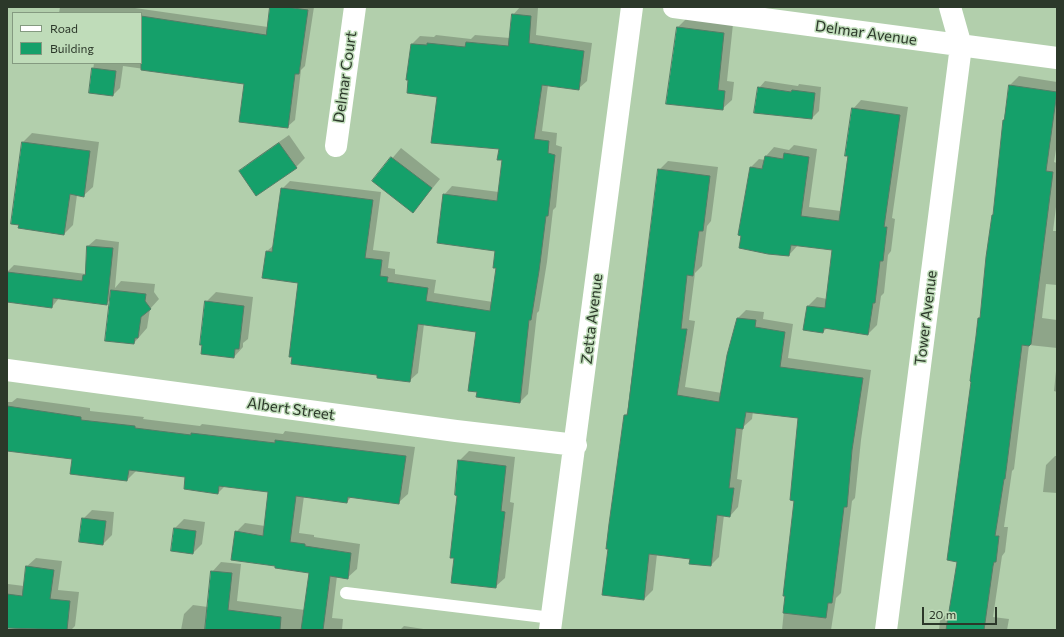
<!DOCTYPE html>
<html>
<head>
<meta charset="utf-8">
<style>
	body { margin:0 }
	#map { position:relative; width:1064px; height:637px; overflow:hidden; background:#b2cfac; font-family:Commissioner,sans-serif }
	canvas { display:block }
	.frame { position:absolute; inset:0; border:8px solid #2c382a; pointer-events:none }
	.legend { position:absolute; left:12px; top:12px; width:130px; height:52px; box-sizing:border-box; background:#bfdcb9; border:1px solid #849a80; margin:0; padding:5px 7px; list-style:none; font-size:12px; color:#2c382a }
	.legend li { display:flex; align-items:center; gap:8px; height:20px }
	.legend b { width:20px; border:1px solid #849a80 }
	.scale { position:absolute; left:922px; top:607px; width:75px; height:18px; box-sizing:border-box; border:2px solid #2c382a; border-top:0; padding-left:5px; font-size:12px; line-height:14px; white-space:nowrap; color:#2c382a; -webkit-text-stroke:3px #bfdcb9; paint-order:stroke }
</style>
</head>
<body>
<div id="map">
<canvas width="1064" height="637"></canvas>
<div class="frame"></div>
<ul class="legend">
<li><b style="height:5px;background:#fff"></b>Road</li>
<li><b style="height:11px;background:#15a06a"></b>Building</li>
</ul>
<div class="scale">20 m</div>
</div>
<script>
const c = document.querySelector('canvas').getContext('2d');
c.lineJoin = 'round';
function fill(path, color) { c.fillStyle = color; c.fill(path, 'evenodd'); }
function trace(path, color, width, dash) { c.strokeStyle = color; c.lineWidth = width; c.lineCap = dash ? 'butt' : 'round'; c.setLineDash(dash || []); c.stroke(path); }
function drawText(font, color, halo, rows, align = 'center') {
  c.font = font + ' Commissioner,sans-serif'; c.lineWidth = 3; c.setLineDash([]); c.textBaseline = 'middle'; c.strokeStyle = halo; c.fillStyle = color; for (const [text, x, y, turn = 0] of rows) {
    c.save(); c.translate(x, y); c.rotate((+turn || 0) * Math.PI / 180); c.textAlign = isNaN(turn) ? turn : align; if (halo) c.strokeText(text, 0, 0); c.fillText(text, 0, 0); c.restore();
  }
}
fill(new Path2D(`
	M 60,7 L 128,7 L 268,27 L 271,7 L 314,7 L 305,66 L 301,70 L 295,120 L 287,127 L 245,83 L 123,66 L 120,88 L 113,95 L 90,92 L 94,63 L 141,63 L 141,13 L 59,13 Z
	M 520,7 L 538,8 L 536,35 L 592,43 L 587,81 L 578,89 L 548,85 L 542,131 L 557,133 L 556,145 L 562,147 L 556,207 L 553,210 L 547,262 L 539,311 L 537,313 L 528,394 L 520,402 L 477,331 L 424,324 L 418,373 L 409,381 L 378,374 L 299,283 L 267,251 L 274,245 L 282,189 L 290,181 L 381,192 L 373,250 L 390,252 L 388,268 L 395,269 L 395,274 L 436,280 L 434,293 L 493,302 L 498,268 L 496,250 L 444,195 L 452,186 L 499,192 L 503,160 L 500,148 L 438,96 L 412,44 L 420,36 L 434,37 L 436,35 L 471,39 L 475,35 L 510,38 L 513,15 Z
	M 687,18 L 733,24 L 727,81 L 734,82 L 732,100 L 722,109 L 678,27 Z
	M 1019,76 L 1057,82 L 1057,143 L 1054,162 L 1057,163 L 1057,199 L 1053,231 L 1057,231 L 1057,285 L 1046,284 L 1042,318 L 1057,320 L 1057,348 L 1029,345 L 1014,469 L 1012,471 L 1004,527 L 1008,527 L 1005,552 L 1002,556 L 993,617 L 1009,619 L 1007,630 L 939,630 L 940,620 L 950,611 L 958,561 L 979,318 L 981,316 L 1010,85 Z
	M 765,81 L 798,86 L 799,84 L 821,87 L 819,111 L 812,118 L 759,88 Z
	M 861,100 L 908,107 L 892,218 L 895,219 L 891,251 L 888,255 L 884,293 L 881,296 L 877,325 L 868,334 L 827,328 L 823,332 L 808,306 L 817,297 L 827,299 L 833,249 L 798,245 L 789,255 L 750,168 L 759,159 L 765,160 L 766,156 L 774,147 L 789,150 L 794,145 L 817,149 L 809,207 L 841,211 L 853,109 Z
	M 32,133 L 99,142 L 93,187 L 83,196 L 77,195 L 73,225 L 64,234 L 23,142 Z
	M 289,135 L 305,158 L 296,167 L 241,171 L 250,162 Z
	M 401,148 L 440,179 L 413,212 L 373,181 Z
	M 668,161 L 718,167 L 711,221 L 707,226 L 702,266 L 695,273 L 689,320 L 695,321 L 685,387 L 722,393 L 738,318 L 746,310 L 764,312 L 763,319 L 793,324 L 788,358 L 871,370 L 861,440 L 855,498 L 852,501 L 841,593 L 836,598 L 831,630 L 782,630 L 795,500 L 799,418 L 753,411 L 752,419 L 743,427 L 737,479 L 742,480 L 738,507 L 730,516 L 724,515 L 719,557 L 711,565 L 691,558 L 657,554 L 653,590 L 644,599 L 625,415 L 628,412 L 659,170 Z
	M 96,239 L 119,242 L 115,288 L 121,281 L 155,284 L 154,292 L 159,299 L 150,309 L 147,328 L 134,343 L 111,299 L 107,303 L 59,298 L 52,307 L 7,301 L 7,272 L 14,265 L 86,274 L 88,246 Z
	M 216,292 L 253,297 L 248,339 L 243,343 L 243,347 L 234,357 L 206,302 Z
	M 1057,361 L 1057,392 L 1054,391 Z
	M 17,398 L 90,408 L 90,411 L 144,417 L 143,419 L 200,426 L 202,424 L 283,434 L 285,431 L 415,447 L 408,494 L 398,503 L 352,496 L 347,502 L 304,496 L 299,533 L 314,535 L 314,537 L 360,544 L 357,569 L 347,578 L 337,576 L 332,618 L 343,619 L 342,630 L 181,630 L 184,614 L 193,605 L 208,607 L 212,572 L 221,562 L 241,564 L 237,601 L 305,610 L 310,572 L 276,565 L 236,532 L 245,523 L 265,526 L 270,491 L 225,486 L 218,493 L 186,476 L 137,470 L 127,480 L 73,458 L 7,450 L 7,402 L 12,402 Z
	M 469,451 L 515,457 L 510,502 L 514,503 L 505,578 L 495,587 L 455,557 L 459,461 Z
	M 1055,456 L 1057,456 L 1057,493 L 1043,492 L 1046,465 Z
	M 92,510 L 114,512 L 112,535 L 103,544 L 83,519 Z
	M 184,519 L 205,522 L 202,544 L 193,553 L 172,551 L 175,528 Z
	M 36,558 L 62,561 L 58,590 L 79,592 L 75,626 L 71,630 L 20,630 L 7,627 L 7,586 L 8,584 L 24,586 L 26,567 Z
	M 404,626 L 430,630 L 400,630 Z`), '#0003');
const building = new Path2D(`
	M 270,7 L 286,7 L 308,10 L 299,74 L 295,74 L 288,128 L 239,122 L 244,84 L 141,70 L 141,16 L 266,35 Z
	M 512,14 L 531,16 L 529,43 L 584,51 L 579,90 L 542,85 L 534,139 L 549,141 L 548,153 L 555,155 L 548,216 L 546,216 L 539,271 L 531,320 L 529,320 L 520,403 L 476,397 L 477,392 L 468,391 L 476,332 L 418,324 L 410,382 L 377,378 L 377,375 L 291,364 L 292,357 L 289,357 L 298,283 L 262,278 L 266,251 L 272,252 L 281,188 L 373,200 L 365,258 L 382,260 L 380,276 L 388,277 L 387,282 L 428,288 L 426,301 L 490,311 L 496,268 L 493,268 L 495,251 L 437,243 L 443,194 L 497,201 L 502,160 L 497,160 L 499,149 L 431,143 L 437,97 L 407,93 L 408,80 L 406,80 L 411,44 L 427,45 L 427,43 L 465,47 L 466,42 L 508,46 Z
	M 677,27 L 724,33 L 718,90 L 725,91 L 723,110 L 666,104 Z
	M 92,68 L 116,71 L 113,96 L 89,93 Z
	M 1009,85 L 1057,92 L 1046,171 L 1053,172 L 1031,344 L 1029,346 L 1022,345 L 1005,479 L 1004,479 L 995,536 L 999,536 L 996,562 L 994,562 L 993,566 L 984,630 L 946,630 L 957,562 L 947,560 L 971,382 L 970,381 L 976,336 L 978,318 L 980,318 L 986,257 L 992,215 L 993,215 L 1003,120 L 1004,120 Z
	M 758,87 L 791,92 L 792,90 L 815,93 L 812,119 L 754,113 Z
	M 852,108 L 900,115 L 884,227 L 887,227 L 883,261 L 880,261 L 875,303 L 873,303 L 868,335 L 824,328 L 823,333 L 803,330 L 807,306 L 825,308 L 832,250 L 791,245 L 789,256 L 768,254 L 739,248 L 741,236 L 738,235 L 750,167 L 762,169 L 765,156 L 783,159 L 784,153 L 809,157 L 801,216 L 839,221 L 848,156 L 845,156 Z
	M 22,142 L 90,151 L 84,197 L 70,194 L 64,235 L 18,228 L 19,225 L 11,224 Z
	M 279,143 L 297,168 L 256,196 L 239,171 Z
	M 391,157 L 432,188 L 413,213 L 372,181 Z
	M 658,169 L 710,176 L 703,231 L 699,231 L 693,276 L 687,275 L 681,329 L 687,329 L 677,395 L 719,402 L 727,355 L 737,318 L 756,320 L 755,327 L 785,332 L 780,367 L 863,378 L 852,450 L 847,507 L 844,507 L 832,603 L 828,603 L 826,618 L 783,613 L 785,596 L 783,596 L 794,501 L 790,500 L 798,418 L 746,412 L 743,429 L 736,428 L 729,488 L 734,488 L 730,517 L 717,515 L 711,566 L 689,564 L 690,559 L 649,554 L 644,600 L 602,595 L 608,549 L 606,549 L 609,524 L 624,415 L 627,415 Z
	M 87,246 L 113,248 L 107,305 L 53,298 L 52,308 L 7,302 L 7,272 L 82,281 L 83,275 L 85,275 Z
	M 111,290 L 146,294 L 145,301 L 151,309 L 141,317 L 138,338 L 135,338 L 134,344 L 105,341 Z
	M 205,301 L 244,306 L 239,349 L 235,349 L 234,358 L 201,354 L 202,345 L 200,345 Z
	M 7,406 L 81,417 L 81,420 L 135,426 L 135,428 L 191,435 L 191,433 L 275,443 L 275,440 L 406,456 L 399,504 L 348,497 L 347,503 L 296,496 L 290,542 L 305,544 L 305,546 L 351,553 L 348,579 L 330,576 L 323,630 L 301,630 L 309,573 L 275,568 L 275,566 L 231,560 L 235,531 L 263,536 L 268,492 L 219,486 L 218,494 L 184,489 L 185,477 L 129,470 L 127,481 L 70,474 L 72,459 L 7,451 Z
	M 458,460 L 506,466 L 501,511 L 505,512 L 496,588 L 451,583 L 454,558 L 450,558 L 457,496 L 455,495 Z
	M 82,518 L 106,521 L 103,545 L 79,542 Z
	M 174,528 L 196,531 L 193,554 L 171,551 Z
	M 26,566 L 54,570 L 50,599 L 70,601 L 67,630 L 7,628 L 7,594 L 22,596 Z
	M 211,571 L 232,573 L 228,610 L 281,617 L 280,630 L 205,630 Z`);
fill(building, '#15a06a');
trace(building, '#557d67', 1);
trace(new Path2D(`
	M 346,593 L 552,618`), '#fff', 12);
trace(new Path2D(`
	M 674,7 L 1057,58
	M 336,146 L 355,7
	M 7,370 L 456,431 L 576,445
	M 550,630 L 632,7
	M 886,630 L 961,46 L 950,7`), '#fff', 22);
drawText('15px', '#2c382a', '#bfdcb9', [
	["Delmar Avenue",866,33,8],
	["Delmar Court",345,77,-82],
	["Tower Avenue",926,318,-83],
	["Zetta Avenue",592,319,-83],
	["Albert Street",291,409,8]
]);
</script>
</body>
</html>
